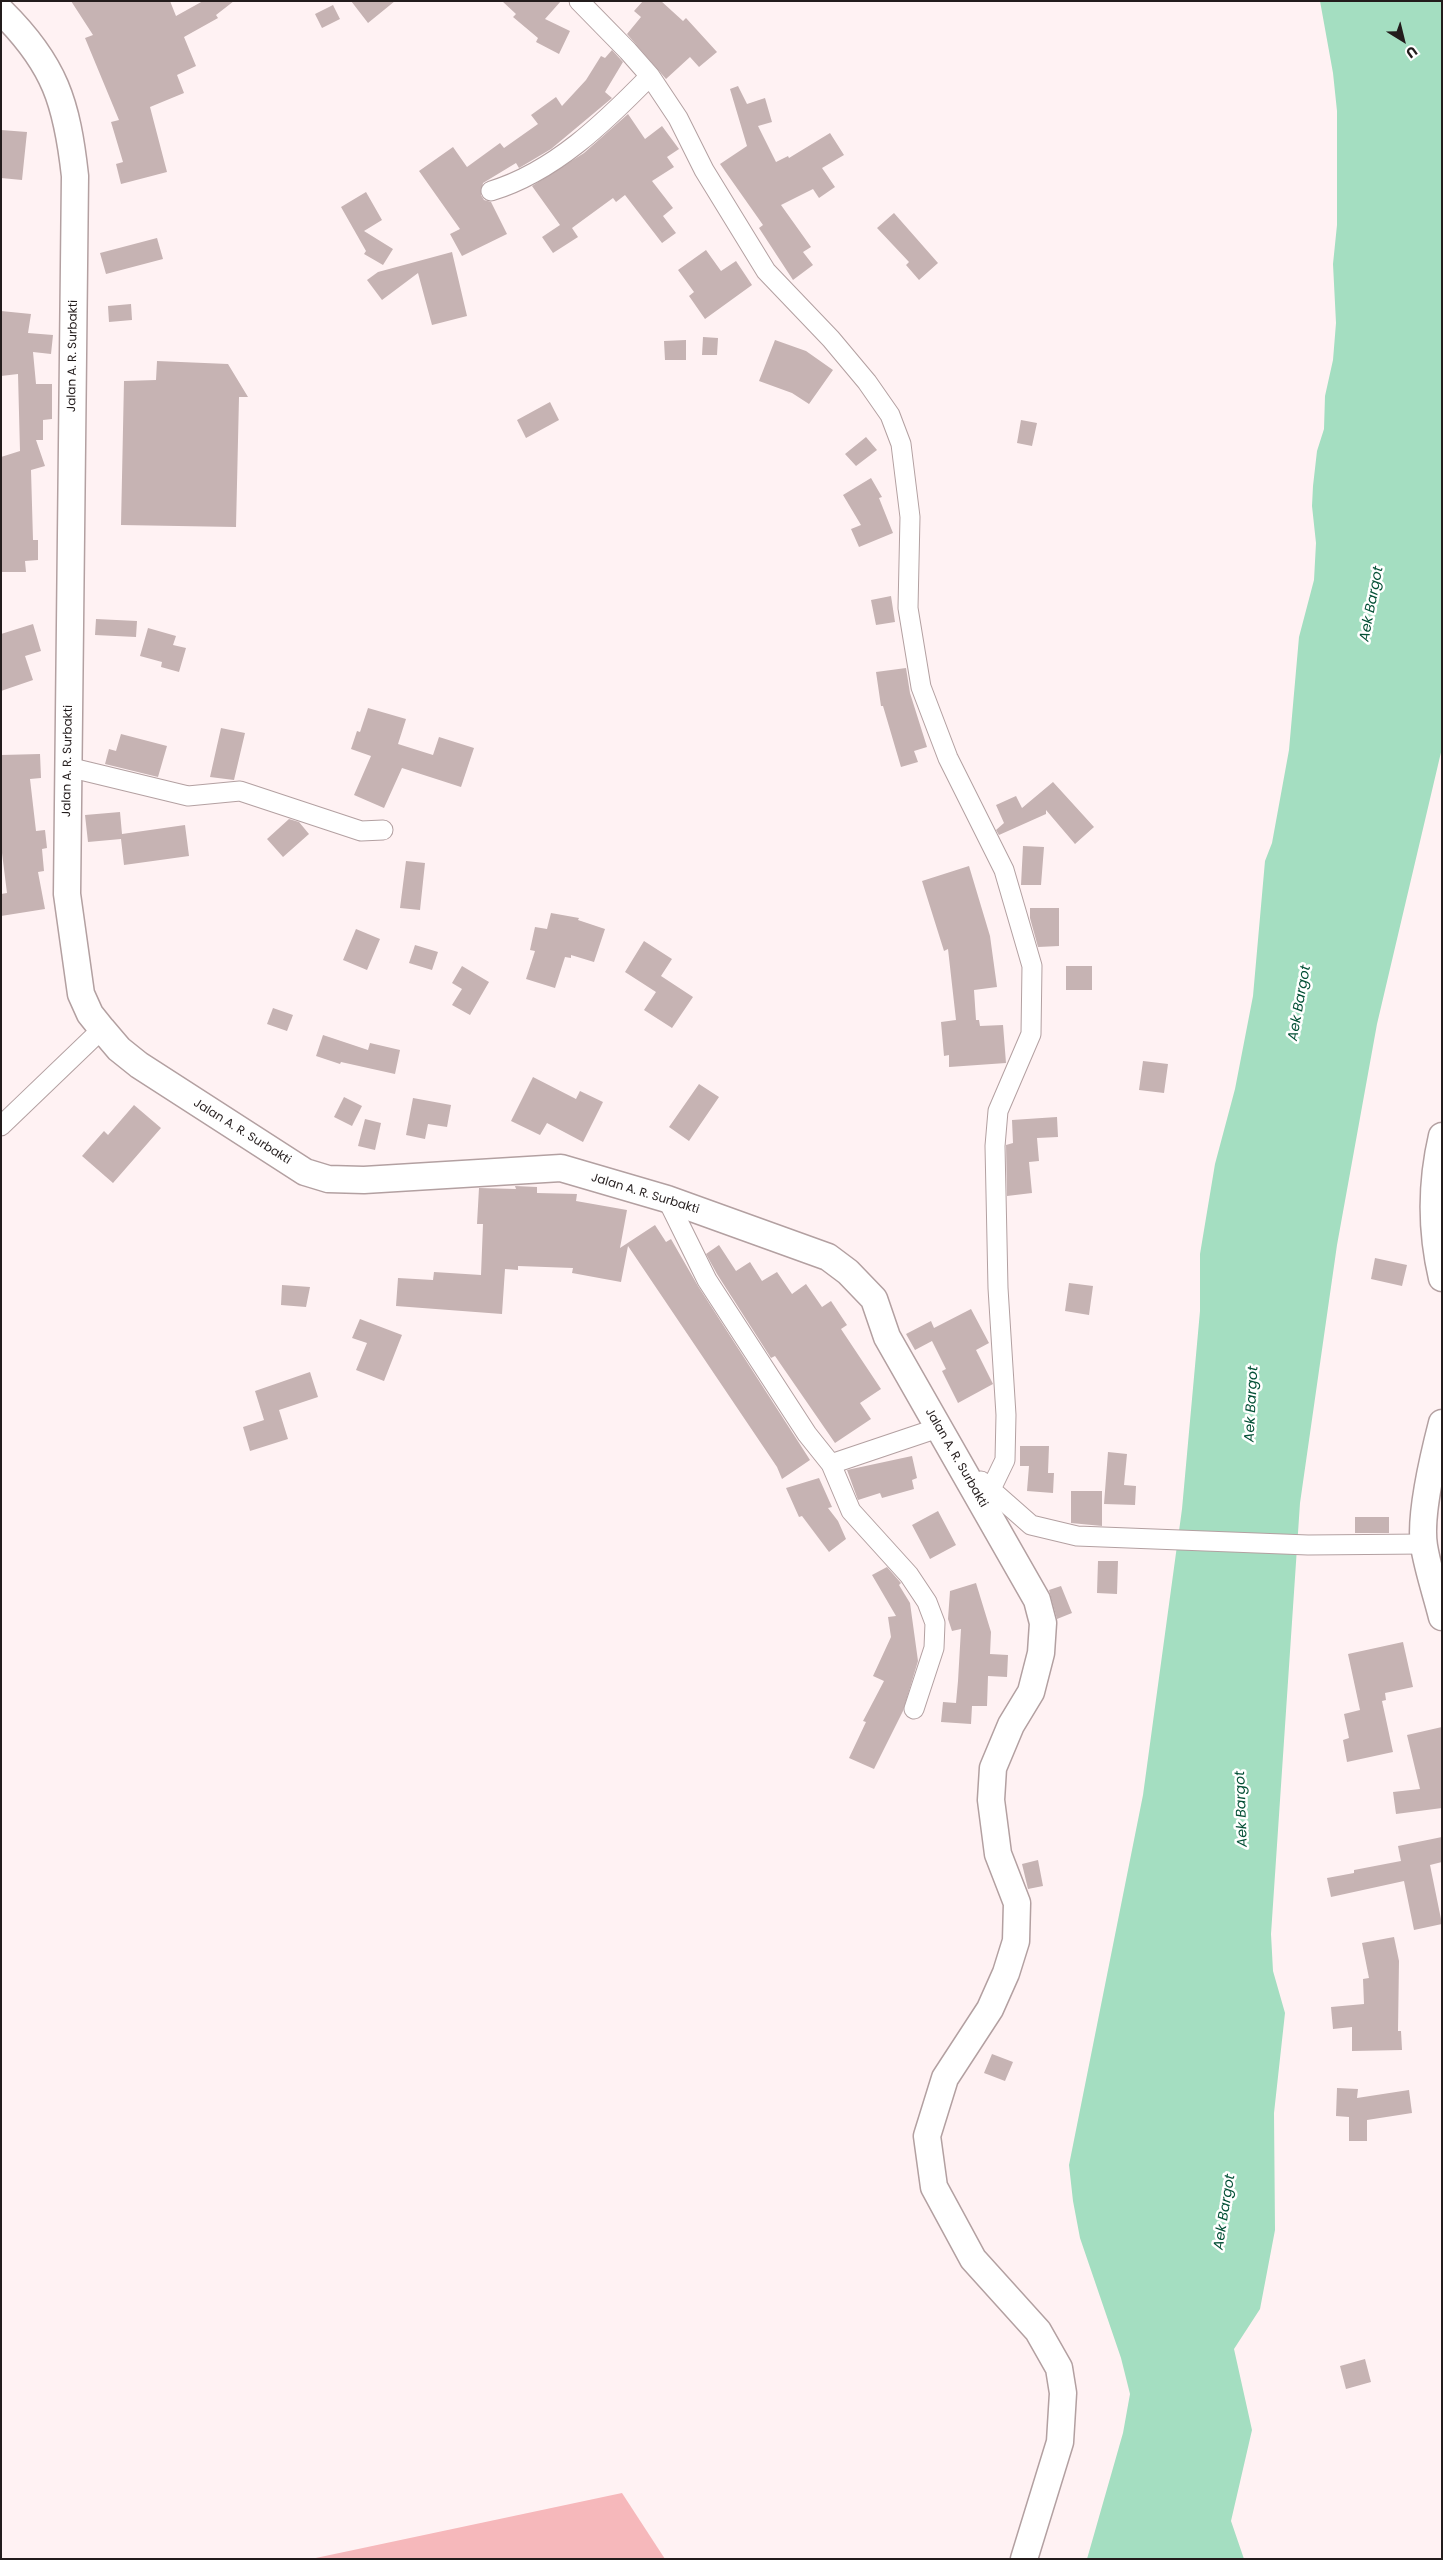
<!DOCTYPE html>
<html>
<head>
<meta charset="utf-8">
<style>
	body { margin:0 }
	#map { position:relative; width:1443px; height:2560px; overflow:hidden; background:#fff2f3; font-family:Poppins,sans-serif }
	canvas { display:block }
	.frame { position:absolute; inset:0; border:2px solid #231c1c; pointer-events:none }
	.north { position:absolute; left:1378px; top:15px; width:50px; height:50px; -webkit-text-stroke:4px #fff; paint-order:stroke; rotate:144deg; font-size:14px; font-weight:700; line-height:20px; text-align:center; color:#231c1c }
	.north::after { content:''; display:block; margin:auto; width:18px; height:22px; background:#231c1c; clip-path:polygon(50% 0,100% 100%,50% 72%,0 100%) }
</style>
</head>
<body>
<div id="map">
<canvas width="1443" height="2560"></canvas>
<div class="frame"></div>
<div class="north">U</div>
</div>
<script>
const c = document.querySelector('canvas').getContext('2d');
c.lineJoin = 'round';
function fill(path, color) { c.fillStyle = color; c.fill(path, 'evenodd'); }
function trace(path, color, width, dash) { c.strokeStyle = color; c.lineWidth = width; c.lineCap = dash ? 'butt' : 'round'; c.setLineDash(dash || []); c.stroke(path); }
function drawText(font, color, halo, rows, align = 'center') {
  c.font = font + ' Poppins,sans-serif'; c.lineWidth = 5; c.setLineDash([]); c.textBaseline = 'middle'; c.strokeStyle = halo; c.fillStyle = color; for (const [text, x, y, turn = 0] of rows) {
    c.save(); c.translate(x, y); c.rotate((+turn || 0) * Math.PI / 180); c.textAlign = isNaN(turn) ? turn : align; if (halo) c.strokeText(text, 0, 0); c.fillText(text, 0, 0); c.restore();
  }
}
fill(new Path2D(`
	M 622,2493 L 665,2559 L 311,2559 Z`), '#f6b8bb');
fill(new Path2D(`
	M 1320,1 L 1442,1 L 1442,748 L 1377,1024 L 1337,1245 L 1300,1503 L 1271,1934 L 1273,1971 L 1285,2013 L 1274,2113 L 1275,2230 L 1260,2309 L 1234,2349 L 1252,2430 L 1231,2521 L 1244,2559 L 1087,2559 L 1123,2433 L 1130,2394 L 1121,2358 L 1080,2238 L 1073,2201 L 1069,2165 L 1143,1795 L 1182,1509 L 1200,1311 L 1200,1254 L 1215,1164 L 1235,1089 L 1253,996 L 1265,861 L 1272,843 L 1289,750 L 1299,637 L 1314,580 L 1316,543 L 1312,506 L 1313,486 L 1317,451 L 1324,429 L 1325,396 L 1333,360 L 1336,323 L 1333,264 L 1337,225 L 1337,111 L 1333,73 Z`), '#a4dec1');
fill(new Path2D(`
	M 71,1 L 170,1 L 176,16 L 203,1 L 234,1 L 216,15 L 218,18 L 184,37 L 196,66 L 177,75 L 184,93 L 150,107 L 167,172 L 121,184 L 116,164 L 123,162 L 111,122 L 119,120 L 85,38 L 93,35 Z
	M 351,1 L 395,1 L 368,23 Z
	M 502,1 L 561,1 L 545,19 L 570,31 L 559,54 L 536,42 L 538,38 L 513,17 L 516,14 Z
	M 643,1 L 661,1 L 683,21 L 686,18 L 717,52 L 699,67 L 690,57 L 666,79 L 627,34 L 641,17 L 634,11 Z
	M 333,5 L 340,19 L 322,28 L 315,14 Z
	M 612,50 L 623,62 L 605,92 L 612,98 L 551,149 L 519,168 L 516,163 L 483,183 L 481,195 L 484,200 L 491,202 L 507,234 L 462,256 L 450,234 L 460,229 L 419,171 L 453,147 L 467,167 L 500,143 L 504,148 L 538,124 L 531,115 L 556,97 L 562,106 L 586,80 L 601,56 L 605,58 Z
	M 738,86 L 747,104 L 765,98 L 772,122 L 758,126 L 776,162 L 788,156 L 789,158 L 830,133 L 844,155 L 822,168 L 835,187 L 819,198 L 813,189 L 781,205 L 811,247 L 803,252 L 813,265 L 793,280 L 759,228 L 763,225 L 720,164 L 747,146 L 730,89 Z
	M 628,114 L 645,139 L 662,126 L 679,149 L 667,157 L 674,167 L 652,181 L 673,208 L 663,216 L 676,233 L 662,243 L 625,195 L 616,202 L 613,198 L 572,228 L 578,237 L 553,253 L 542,237 L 560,225 L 532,186 L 584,153 Z
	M 1,130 L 27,132 L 22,180 L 1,178 Z
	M 366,192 L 382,220 L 364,231 L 393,249 L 383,265 L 364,254 L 366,251 L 341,207 Z
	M 894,213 L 938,263 L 919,280 L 906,265 L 909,262 L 877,228 Z
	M 157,238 L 163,259 L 106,274 L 100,253 Z
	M 706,250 L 721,271 L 736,261 L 752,285 L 705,319 L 689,296 L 694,292 L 678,270 Z
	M 452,252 L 467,316 L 432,325 L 418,273 L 382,300 L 367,280 L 378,272 Z
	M 131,304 L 132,320 L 109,322 L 108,306 Z
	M 1,311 L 31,314 L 28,333 L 53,335 L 51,354 L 33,352 L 36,384 L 52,384 L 52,419 L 43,420 L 43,440 L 36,440 L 45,466 L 31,470 L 33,540 L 38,540 L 38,560 L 25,561 L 26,572 L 1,572 L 1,457 L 20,451 L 18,374 L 1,376 Z
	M 703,337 L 718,338 L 717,355 L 702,355 Z
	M 686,340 L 686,360 L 665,360 L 664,341 Z
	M 775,340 L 806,351 L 833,370 L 809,404 L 792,393 L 759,381 Z
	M 157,361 L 228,364 L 248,397 L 239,397 L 236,527 L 121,525 L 124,381 L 156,380 Z
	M 550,402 L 559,420 L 526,438 L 517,420 Z
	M 1021,420 L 1037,423 L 1032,446 L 1017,443 Z
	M 866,437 L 877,450 L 856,466 L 845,454 Z
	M 871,478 L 882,497 L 879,498 L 893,533 L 859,547 L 851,529 L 861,525 L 843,495 Z
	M 891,596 L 895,622 L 876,625 L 871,600 Z
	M 96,619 L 137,621 L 136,637 L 95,635 Z
	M 33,624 L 41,651 L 25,656 L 33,680 L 1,691 L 1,634 Z
	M 148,628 L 176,636 L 173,645 L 186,648 L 179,672 L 161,667 L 162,662 L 140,656 Z
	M 906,668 L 910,693 L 927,747 L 914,751 L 918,762 L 901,767 L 883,706 L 881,706 L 876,672 Z
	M 368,708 L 406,719 L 398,744 L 433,755 L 439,737 L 474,748 L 461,787 L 402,768 L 384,808 L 354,795 L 371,756 L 351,749 L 357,731 L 360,732 Z
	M 221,728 L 245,733 L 234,780 L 210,777 Z
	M 121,734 L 167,746 L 158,777 L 105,764 L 109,749 L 116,751 Z
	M 40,754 L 41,778 L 30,779 L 36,831 L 45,830 L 47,848 L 42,849 L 44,871 L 38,872 L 45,909 L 1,916 L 1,894 L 7,893 L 1,845 L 1,755 Z
	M 1053,782 L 1094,827 L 1075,844 L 1046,810 L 1046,814 L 999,835 L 996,830 L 1004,823 L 996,805 L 1016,796 L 1022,808 Z
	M 120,812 L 122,834 L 185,825 L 189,856 L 124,865 L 121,839 L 88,842 L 85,815 Z
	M 289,819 L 299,822 L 309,834 L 283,857 L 267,839 Z
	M 1023,846 L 1044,847 L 1041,885 L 1021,885 Z
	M 406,861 L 425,863 L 420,910 L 400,908 Z
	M 969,866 L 990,936 L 997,987 L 974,990 L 976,1020 L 979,1020 L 980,1026 L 1003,1025 L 1006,1063 L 949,1067 L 949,1055 L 944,1056 L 941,1022 L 956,1020 L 948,949 L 944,951 L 922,881 Z
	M 1030,908 L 1059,908 L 1059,946 L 1038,947 L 1030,918 Z
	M 551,913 L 579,918 L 578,920 L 605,929 L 594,962 L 571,955 L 571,958 L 565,957 L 555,988 L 526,979 L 535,951 L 530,950 L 535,927 L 547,929 Z
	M 356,929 L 380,939 L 367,970 L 343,960 Z
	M 644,941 L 672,959 L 661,976 L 693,997 L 672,1028 L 644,1010 L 656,992 L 625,972 Z
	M 415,945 L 438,952 L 432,970 L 409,963 Z
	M 462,966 L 489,982 L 470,1015 L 452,1005 L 462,989 L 452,983 Z
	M 1066,966 L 1092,966 L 1092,990 L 1066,990 Z
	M 273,1008 L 293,1015 L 287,1031 L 267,1024 Z
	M 323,1035 L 368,1050 L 370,1043 L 400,1050 L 395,1074 L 341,1062 L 340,1064 L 316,1056 Z
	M 1143,1061 L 1168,1064 L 1164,1093 L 1139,1090 Z
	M 533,1077 L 576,1099 L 580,1091 L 603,1102 L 583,1142 L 547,1123 L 540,1135 L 511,1121 Z
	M 699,1084 L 719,1097 L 689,1141 L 669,1127 Z
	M 344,1097 L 362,1106 L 352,1126 L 334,1117 Z
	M 413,1098 L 451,1105 L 447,1127 L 428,1124 L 425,1139 L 406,1135 Z
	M 134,1105 L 161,1128 L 113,1183 L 82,1156 L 104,1131 L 108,1135 Z
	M 1057,1117 L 1058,1137 L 1037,1138 L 1039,1161 L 1029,1162 L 1032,1193 L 1007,1196 L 1006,1145 L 1013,1143 L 1012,1120 Z
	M 365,1119 L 381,1123 L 375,1150 L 358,1146 Z
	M 515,1186 L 537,1187 L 537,1193 L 577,1194 L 576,1201 L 627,1210 L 620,1248 L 655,1225 L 666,1242 L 671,1239 L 698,1286 L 810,1460 L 782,1479 L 777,1467 L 628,1246 L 621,1282 L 572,1273 L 573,1268 L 518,1266 L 518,1270 L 505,1269 L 502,1314 L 396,1306 L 398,1278 L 433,1280 L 434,1272 L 481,1275 L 483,1224 L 477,1224 L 479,1188 L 516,1189 Z
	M 719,1245 L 736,1271 L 750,1262 L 762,1281 L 777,1272 L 792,1294 L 806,1284 L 822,1307 L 831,1301 L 847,1325 L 841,1329 L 881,1389 L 860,1403 L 871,1419 L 835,1443 L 775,1356 L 771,1358 L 717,1274 L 706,1254 Z
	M 1375,1258 L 1407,1265 L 1402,1286 L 1371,1279 Z
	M 1069,1283 L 1093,1286 L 1089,1315 L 1065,1311 Z
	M 282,1285 L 310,1287 L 306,1307 L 281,1305 Z
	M 971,1309 L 989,1343 L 976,1350 L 993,1384 L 958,1403 L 942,1371 L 946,1369 L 932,1341 L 915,1350 L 906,1334 L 931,1321 L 934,1328 Z
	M 360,1319 L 402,1335 L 384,1381 L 356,1370 L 367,1343 L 352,1338 Z
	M 310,1372 L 318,1397 L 279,1410 L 288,1439 L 250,1451 L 243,1427 L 264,1420 L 255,1391 Z
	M 1020,1446 L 1049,1446 L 1048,1473 L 1054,1473 L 1053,1493 L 1027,1491 L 1029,1466 L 1020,1466 Z
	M 1108,1452 L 1127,1454 L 1124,1485 L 1136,1486 L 1135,1505 L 1104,1504 Z
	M 912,1456 L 917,1478 L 912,1480 L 914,1489 L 882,1498 L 880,1493 L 858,1500 L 847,1470 Z
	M 819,1478 L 832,1507 L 828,1508 L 838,1521 L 846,1539 L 829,1552 L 802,1516 L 799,1517 L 786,1488 Z
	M 1071,1491 L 1102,1491 L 1102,1526 L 1071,1523 Z
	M 938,1511 L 956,1545 L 930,1559 L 912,1525 Z
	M 1355,1517 L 1389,1517 L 1389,1533 L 1355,1533 Z
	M 1098,1561 L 1118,1561 L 1117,1594 L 1097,1593 Z
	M 887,1567 L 901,1583 L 899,1585 L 910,1603 L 918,1661 L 903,1711 L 874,1769 L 849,1758 L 866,1722 L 863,1721 L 884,1681 L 873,1676 L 891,1637 L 888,1617 L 896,1616 L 872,1575 Z
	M 976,1583 L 991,1632 L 990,1654 L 1008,1655 L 1007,1677 L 988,1676 L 987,1706 L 972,1706 L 971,1724 L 941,1722 L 943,1702 L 956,1703 L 958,1681 L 961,1629 L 952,1631 L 948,1619 L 950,1591 Z
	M 1061,1586 L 1072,1613 L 1057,1619 L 1049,1590 Z
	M 1403,1642 L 1413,1687 L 1385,1693 L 1386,1700 L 1382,1701 L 1393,1752 L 1347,1762 L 1343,1740 L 1349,1738 L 1344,1714 L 1360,1710 L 1348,1654 Z
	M 1442,1727 L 1442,1808 L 1396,1814 L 1393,1792 L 1420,1789 L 1407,1735 Z
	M 1442,1837 L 1442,1862 L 1430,1865 L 1442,1924 L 1414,1930 L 1404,1881 L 1331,1897 L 1327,1878 L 1354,1873 L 1354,1870 L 1401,1861 L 1398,1846 Z
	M 1038,1860 L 1043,1886 L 1028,1889 L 1022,1864 Z
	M 1394,1937 L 1399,1961 L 1398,2031 L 1401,2031 L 1402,2050 L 1352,2051 L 1352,2027 L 1333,2029 L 1331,2007 L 1364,2004 L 1363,1979 L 1369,1978 L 1362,1943 Z
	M 992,2054 L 1013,2062 L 1005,2081 L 984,2073 Z
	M 1337,2088 L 1358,2089 L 1357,2098 L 1409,2090 L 1412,2113 L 1367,2120 L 1367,2141 L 1349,2141 L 1349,2117 L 1336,2116 Z
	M 1365,2359 L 1371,2382 L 1346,2389 L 1340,2366 Z`), '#c6b3b3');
const street = new Path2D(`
	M 579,1 L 628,51 L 650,76 L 678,118 L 704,170 L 766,271 L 831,339 L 867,382 L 890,415 L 901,444 L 910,517 L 908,608 L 921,687 L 948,758 L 1004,870 L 1032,966 L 1031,1034 L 998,1111 L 995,1146 L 998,1288 L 1006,1415 L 1005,1460 L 991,1489
	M 491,191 C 554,172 605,122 650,76
	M 68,767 L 188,796 L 240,791 L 361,831 L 383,830
	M 1,1126 L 102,1029
	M 667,1199 L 707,1280 L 807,1434 L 831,1464 L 851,1511 L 909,1575 L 927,1602 L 935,1623 L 934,1648 L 914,1709
	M 831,1464 L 938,1428
	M 981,1481 L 1031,1525 L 1077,1536 L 1308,1545 L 1424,1544`);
const secondary = new Path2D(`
	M 1,11 C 55,64 67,103 75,176 L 67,894 L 81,994 L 90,1014 L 102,1029 L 119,1049 L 139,1065 L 305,1172 L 328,1179 L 364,1180 L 561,1168 L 667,1199 L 828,1257 L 848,1272 L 874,1299 L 887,1337 L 1037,1600 L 1043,1623 L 1041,1653 L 1031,1692 L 1011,1725 L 993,1768 L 991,1800 L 998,1854 L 1017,1903 L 1016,1941 L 1006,1973 L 990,2009 L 945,2078 L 927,2136 L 934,2187 L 973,2259 L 1038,2331 L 1059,2368 L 1063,2393 L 1060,2442 L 1024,2559
	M 1442,1136 C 1431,1183 1431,1231 1442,1278
	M 1442,1423 C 1434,1454 1419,1515 1424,1546 C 1428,1570 1436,1593 1442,1617`);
trace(street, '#b3a0a1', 21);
trace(secondary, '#b3a0a1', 29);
trace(street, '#fff', 19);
trace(secondary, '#fff', 26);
drawText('12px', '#231c1c', '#fff', [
	["Jalan A. R. Surbakti",73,356,-89],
	["Jalan A. R. Surbakti",68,761,-89],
	["Jalan A. R. Surbakti",242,1132,32],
	["Jalan A. R. Surbakti",645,1194,17],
	["Jalan A. R. Surbakti",956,1458,60]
]);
drawText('italic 14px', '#045036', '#fff', [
	["Aek Bargot",1372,604,-79],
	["Aek Bargot",1300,1003,-80],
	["Aek Bargot",1252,1404,-87],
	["Aek Bargot",1242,1809,-92],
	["Aek Bargot",1225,2212,-81]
]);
</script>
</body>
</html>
